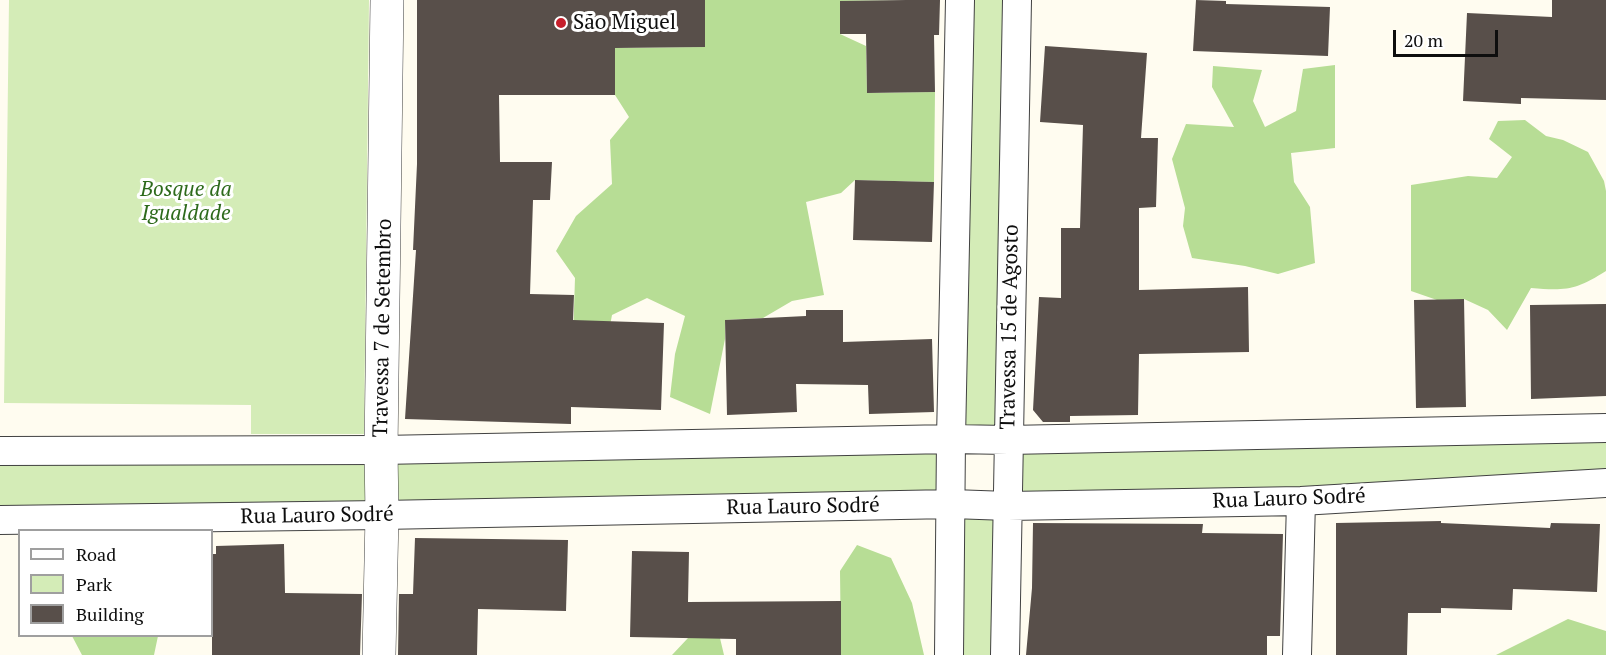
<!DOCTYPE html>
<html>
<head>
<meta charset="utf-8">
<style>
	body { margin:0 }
	#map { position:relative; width:1606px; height:655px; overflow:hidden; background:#fffcf0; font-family:"PT Serif",serif }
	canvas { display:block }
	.legend { position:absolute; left:18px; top:529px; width:195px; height:108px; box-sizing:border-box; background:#fff; border:2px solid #9f9f9f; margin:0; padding:8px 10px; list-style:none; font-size:18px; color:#0e0e0e }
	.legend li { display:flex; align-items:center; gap:12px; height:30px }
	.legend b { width:30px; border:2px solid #9f9f9f }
	.scale { position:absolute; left:1393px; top:30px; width:105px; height:27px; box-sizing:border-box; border:3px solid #0e0e0e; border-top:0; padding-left:8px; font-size:18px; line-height:21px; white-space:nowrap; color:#0e0e0e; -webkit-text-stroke:4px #fff; paint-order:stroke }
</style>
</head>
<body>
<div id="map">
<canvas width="1606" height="655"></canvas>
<ul class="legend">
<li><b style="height:8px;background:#fff"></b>Road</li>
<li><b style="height:16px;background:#d4ecb7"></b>Park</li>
<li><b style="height:16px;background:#584f4a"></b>Building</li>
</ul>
<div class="scale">20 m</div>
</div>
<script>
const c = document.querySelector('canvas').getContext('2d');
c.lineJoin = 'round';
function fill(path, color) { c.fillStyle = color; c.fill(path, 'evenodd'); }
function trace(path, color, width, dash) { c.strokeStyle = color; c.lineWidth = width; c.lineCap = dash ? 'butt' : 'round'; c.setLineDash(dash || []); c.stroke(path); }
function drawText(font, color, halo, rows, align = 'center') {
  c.font = font + ' "PT Serif",serif'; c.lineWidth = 6; c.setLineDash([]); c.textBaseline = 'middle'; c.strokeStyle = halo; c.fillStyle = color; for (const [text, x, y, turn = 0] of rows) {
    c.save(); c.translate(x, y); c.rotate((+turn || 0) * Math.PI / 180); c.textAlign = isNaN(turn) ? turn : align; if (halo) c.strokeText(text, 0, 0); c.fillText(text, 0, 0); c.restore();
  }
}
fill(new Path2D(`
	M 9,0 L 369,0 L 364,434 L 251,434 L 251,405 L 4,403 Z
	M 960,0 L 1017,0 L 1008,440 L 1606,428 L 1606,483 L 1009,506 L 1005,655 L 949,655 L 952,504 L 0,520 L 0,451 L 951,439 ZM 951,439 L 1008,441 L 1008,506 L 952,504 Z`), '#d4ecb7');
fill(new Path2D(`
	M 705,0 L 906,0 L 840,1 L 840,34 L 866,46 L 867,93 L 935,92 L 934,182 L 855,180 L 841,193 L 806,202 L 824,295 L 792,301 L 763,318 L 725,320 L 725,339 L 710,414 L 670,397 L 675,354 L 685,316 L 647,298 L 612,315 L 601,374 L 572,371 L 575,278 L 556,251 L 576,216 L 612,184 L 610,140 L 629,117 L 615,95 L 615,48 L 704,47 Z
	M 1335,65 L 1335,148 L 1291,153 L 1294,182 L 1310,207 L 1315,263 L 1278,274 L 1245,266 L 1192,258 L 1183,226 L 1185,208 L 1172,159 L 1186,124 L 1234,127 L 1212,87 L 1213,66 L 1262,70 L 1253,101 L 1265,127 L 1296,111 L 1303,69 Z
	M 1525,120 L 1546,136 L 1563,140 L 1588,152 L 1604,181 L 1606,191 L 1606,271 C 1576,290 1566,291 1531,288 L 1507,330 L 1488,310 L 1464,299 L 1437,300 L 1411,291 L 1411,185 L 1468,176 L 1497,178 L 1512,157 L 1489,139 L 1498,121 Z
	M 857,545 L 891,558 L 912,603 L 924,655 L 841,655 L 840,571 Z
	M 715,617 L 724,655 L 672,655 L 688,638 Z
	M 1568,619 L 1606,631 L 1606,655 L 1496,655 Z
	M 72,636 L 158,636 L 154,655 L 82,655 Z`), '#b7dd95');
fill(new Path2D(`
	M 417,0 L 705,0 L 705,47 L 615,48 L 615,95 L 499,95 L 500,162 L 552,162 L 550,200 L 533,200 L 530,294 L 574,295 L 573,320 L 664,323 L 661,410 L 571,407 L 571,424 L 405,419 L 416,250 L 413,250 L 417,164 Z
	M 906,0 L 940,0 L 939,35 L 934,35 L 935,92 L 867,93 L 866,34 L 840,34 L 840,1 Z
	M 1196,0 L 1226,1 L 1226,4 L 1330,7 L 1328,56 L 1193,51 Z
	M 1552,0 L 1606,0 L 1606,100 L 1521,98 L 1521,104 L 1463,101 L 1467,13 L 1552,17 Z
	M 1045,46 L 1147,53 L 1141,138 L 1158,138 L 1156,207 L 1139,208 L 1139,290 L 1248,287 L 1249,352 L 1139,354 L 1138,415 L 1070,416 L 1070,422 L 1043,422 L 1033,410 L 1039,297 L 1061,298 L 1061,228 L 1080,228 L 1083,125 L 1040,122 Z
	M 855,180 L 934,182 L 932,242 L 853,240 Z
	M 1464,299 L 1466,407 L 1416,408 L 1414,300 Z
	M 1606,304 L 1606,396 L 1531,399 L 1530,305 Z
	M 806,310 L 843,310 L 843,342 L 932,339 L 934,412 L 869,414 L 868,385 L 796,384 L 797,412 L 727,415 L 725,320 L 806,316 Z
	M 1441,521 L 1441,523 L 1550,528 L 1551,523 L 1600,524 L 1597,592 L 1513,589 L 1512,610 L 1441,608 L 1441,613 L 1408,613 L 1407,655 L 1336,655 L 1336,523 Z
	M 1033,523 L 1203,524 L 1202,533 L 1283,534 L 1280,636 L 1267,636 L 1267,655 L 1026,655 L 1032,588 Z
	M 415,538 L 568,540 L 566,611 L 478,609 L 477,655 L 398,655 L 399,594 L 413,594 Z
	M 284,544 L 285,593 L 362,594 L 360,655 L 212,655 L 212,554 L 216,554 L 216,546 Z
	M 632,551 L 689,552 L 688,602 L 841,601 L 841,655 L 736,655 L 736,639 L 630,637 Z`), '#584f4a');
const minor = new Path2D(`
	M 0,451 L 381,450 L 951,439 L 1008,440 L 1606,428
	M 0,520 L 382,515 L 952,504 L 1008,506 L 1301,501 L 1606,483
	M 949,655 L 951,439 L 960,0
	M 1005,655 L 1017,0
	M 1297,655 L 1301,501`);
const tertiary = new Path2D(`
	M 379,655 L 382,515 L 381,450 L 387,0`);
trace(minor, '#414141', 30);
trace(tertiary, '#414141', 34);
trace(minor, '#fff', 28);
trace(tertiary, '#fff', 33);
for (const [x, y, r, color] of [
	[561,23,6,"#c51f2b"]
]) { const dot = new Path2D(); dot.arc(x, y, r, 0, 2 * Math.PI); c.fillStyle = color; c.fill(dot); trace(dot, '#fff', 2); }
drawText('21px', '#0e0e0e', '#fff', [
	["São Miguel",573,23]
], 'left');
drawText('italic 21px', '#2d6a1b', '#fff', [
	["Bosque da",186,190],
	["Igualdade",186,214]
]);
drawText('21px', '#0e0e0e', '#fff', [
	["Travessa 15 de Agosto",1010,327,-89],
	["Travessa 7 de Setembro",383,328,-89],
	["Rua Lauro Sodré",1289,499,-2],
	["Rua Lauro Sodré",803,507,-1],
	["Rua Lauro Sodré",317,516,-1]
]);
</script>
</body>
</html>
